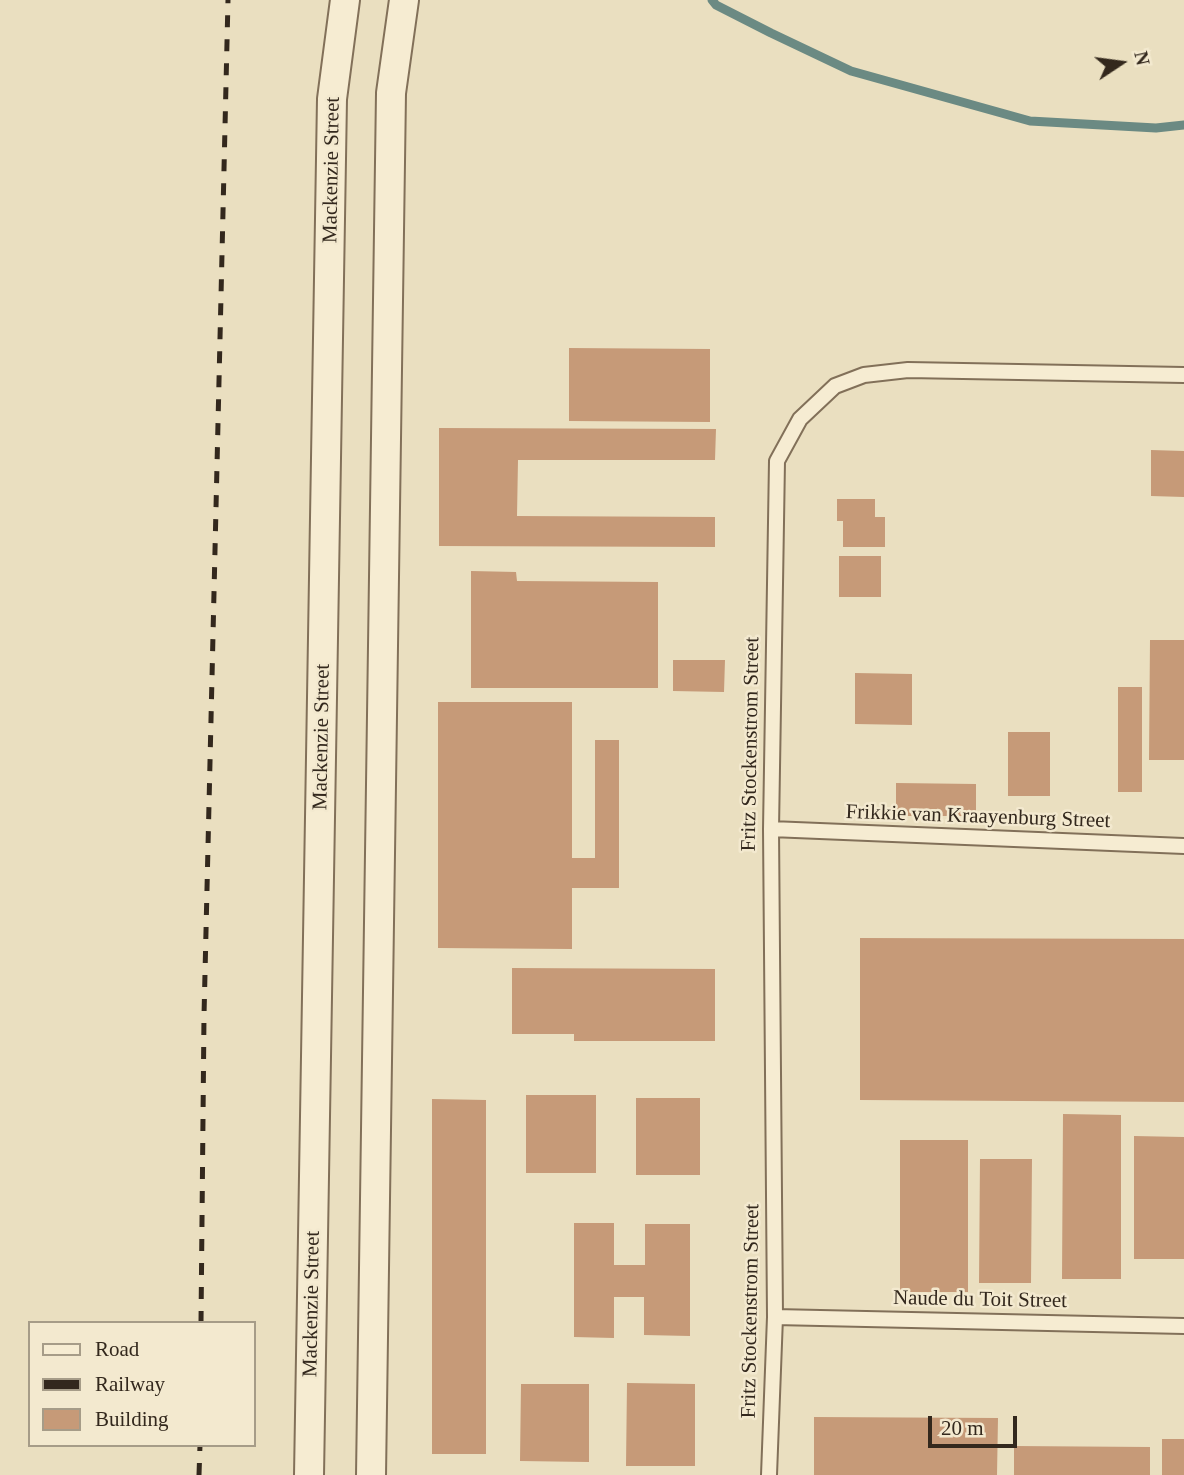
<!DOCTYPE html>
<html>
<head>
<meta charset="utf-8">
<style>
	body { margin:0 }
	#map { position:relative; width:1184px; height:1475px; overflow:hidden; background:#eadfc0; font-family:Georgia,serif }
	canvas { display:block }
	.legend { position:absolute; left:28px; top:1321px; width:228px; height:126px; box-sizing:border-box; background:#f3e9cf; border:2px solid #a69c88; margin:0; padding:9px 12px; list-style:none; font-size:21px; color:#33281d }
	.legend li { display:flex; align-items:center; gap:14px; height:35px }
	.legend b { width:35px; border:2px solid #a69c88 }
	.north { position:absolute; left:1086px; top:28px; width:70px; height:70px; -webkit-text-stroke:5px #f3e9cf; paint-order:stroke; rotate:77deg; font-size:19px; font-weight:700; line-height:28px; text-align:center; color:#33281d }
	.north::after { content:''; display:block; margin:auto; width:24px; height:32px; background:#33281d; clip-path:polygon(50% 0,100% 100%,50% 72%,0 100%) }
	.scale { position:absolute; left:928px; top:1416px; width:89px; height:32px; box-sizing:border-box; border:4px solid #33281d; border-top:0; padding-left:9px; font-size:21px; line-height:24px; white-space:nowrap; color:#33281d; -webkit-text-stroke:5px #f3e9cf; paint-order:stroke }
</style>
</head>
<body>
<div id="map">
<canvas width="1184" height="1475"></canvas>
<ul class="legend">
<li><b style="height:9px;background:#f6ecd2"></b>Road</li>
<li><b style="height:9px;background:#33281d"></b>Railway</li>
<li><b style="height:19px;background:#c69a78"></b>Building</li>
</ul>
<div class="north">N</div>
<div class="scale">20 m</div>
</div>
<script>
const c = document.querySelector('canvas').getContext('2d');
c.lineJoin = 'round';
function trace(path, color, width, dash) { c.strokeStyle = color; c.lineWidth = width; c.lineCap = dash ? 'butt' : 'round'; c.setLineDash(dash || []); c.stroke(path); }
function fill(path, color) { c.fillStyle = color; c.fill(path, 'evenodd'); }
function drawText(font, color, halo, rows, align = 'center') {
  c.font = font + ' Georgia,serif'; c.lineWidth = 5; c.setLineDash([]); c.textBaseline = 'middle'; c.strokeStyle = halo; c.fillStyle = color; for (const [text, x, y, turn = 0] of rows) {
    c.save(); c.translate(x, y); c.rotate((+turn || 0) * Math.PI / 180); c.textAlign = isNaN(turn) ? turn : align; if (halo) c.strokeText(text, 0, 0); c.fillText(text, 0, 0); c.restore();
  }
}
trace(new Path2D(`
	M 712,0 L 716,5 L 771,33 L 851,71 L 1030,121 L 1156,128 L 1184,125`), '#6b8a83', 9);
fill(new Path2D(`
	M 569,348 L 710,349 L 710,422 L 569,421 Z
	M 439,428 L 716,429 L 715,460 L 518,460 L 517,516 L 715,517 L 715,547 L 439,546 Z
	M 1151,450 L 1184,451 L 1184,497 L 1151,496 Z
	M 837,499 L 875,499 L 875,517 L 885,517 L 885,547 L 843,547 L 843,521 L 837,521 Z
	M 839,556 L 881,556 L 881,597 L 839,597 Z
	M 471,571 L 516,572 L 517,581 L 658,582 L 658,688 L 471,688 Z
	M 1150,640 L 1184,640 L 1184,760 L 1149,760 Z
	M 673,660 L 725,660 L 724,692 L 673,691 Z
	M 855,673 L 912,674 L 912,725 L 855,724 Z
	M 1118,687 L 1142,687 L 1142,792 L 1118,792 Z
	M 438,702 L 572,702 L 572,858 L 595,858 L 595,740 L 619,740 L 619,888 L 572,888 L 572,949 L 438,948 Z
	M 1008,732 L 1050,732 L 1050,796 L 1008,796 Z
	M 896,783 L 976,784 L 976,816 L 896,816 Z
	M 860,938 L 1184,939 L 1184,1102 L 860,1100 Z
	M 512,968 L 715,969 L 715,1041 L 574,1041 L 574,1034 L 512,1034 Z
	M 526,1095 L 596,1095 L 596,1173 L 526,1173 Z
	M 636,1098 L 700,1098 L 700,1175 L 636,1175 Z
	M 432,1099 L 486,1100 L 486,1454 L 432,1454 Z
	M 1063,1114 L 1121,1115 L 1121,1279 L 1062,1279 Z
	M 1134,1136 L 1184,1137 L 1184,1259 L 1134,1259 Z
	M 900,1140 L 968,1140 L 968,1292 L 900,1292 Z
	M 980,1159 L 1032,1159 L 1031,1283 L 979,1283 Z
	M 574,1223 L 614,1223 L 614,1265 L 645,1265 L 645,1224 L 690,1224 L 690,1336 L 644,1335 L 644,1297 L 614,1297 L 614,1338 L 574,1337 Z
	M 627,1383 L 695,1384 L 695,1466 L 626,1466 Z
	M 521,1384 L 589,1384 L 589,1462 L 520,1461 Z
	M 814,1417 L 998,1418 L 997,1475 L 814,1475 Z
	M 1162,1439 L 1184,1439 L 1184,1475 L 1162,1475 Z
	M 1014,1446 L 1150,1447 L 1150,1475 L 1014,1475 Z`), '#c69a78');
const service = new Path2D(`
	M 771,829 L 1184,846
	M 775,1317 L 1184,1326
	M 769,1475 L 775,1317 L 771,829 L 777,461 L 800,419 L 835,386 L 864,375 L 908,370 L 1184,375`);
const minor = new Path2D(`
	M 309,1475 L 332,99 L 345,0
	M 371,1475 L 391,93 L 404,0`);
trace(service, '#827059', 18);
trace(minor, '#827059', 32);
trace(service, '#f6ecd2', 14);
trace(minor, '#f6ecd2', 28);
trace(new Path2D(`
	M 201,1323 L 204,1016 L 228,0
	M 199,1475 L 200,1445`), '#33281d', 5, [12, 12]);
drawText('21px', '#33281d', '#f3e9cf', [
	["Mackenzie Street",332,170,-89],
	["Mackenzie Street",322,737,-89],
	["Fritz Stockenstrom Street",751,744,-89],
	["Frikkie van Kraayenburg Street",978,817,2],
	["Naude du Toit Street",980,1300,1],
	["Mackenzie Street",312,1304,-89],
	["Fritz Stockenstrom Street",751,1311,-89]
]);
</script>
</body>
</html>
